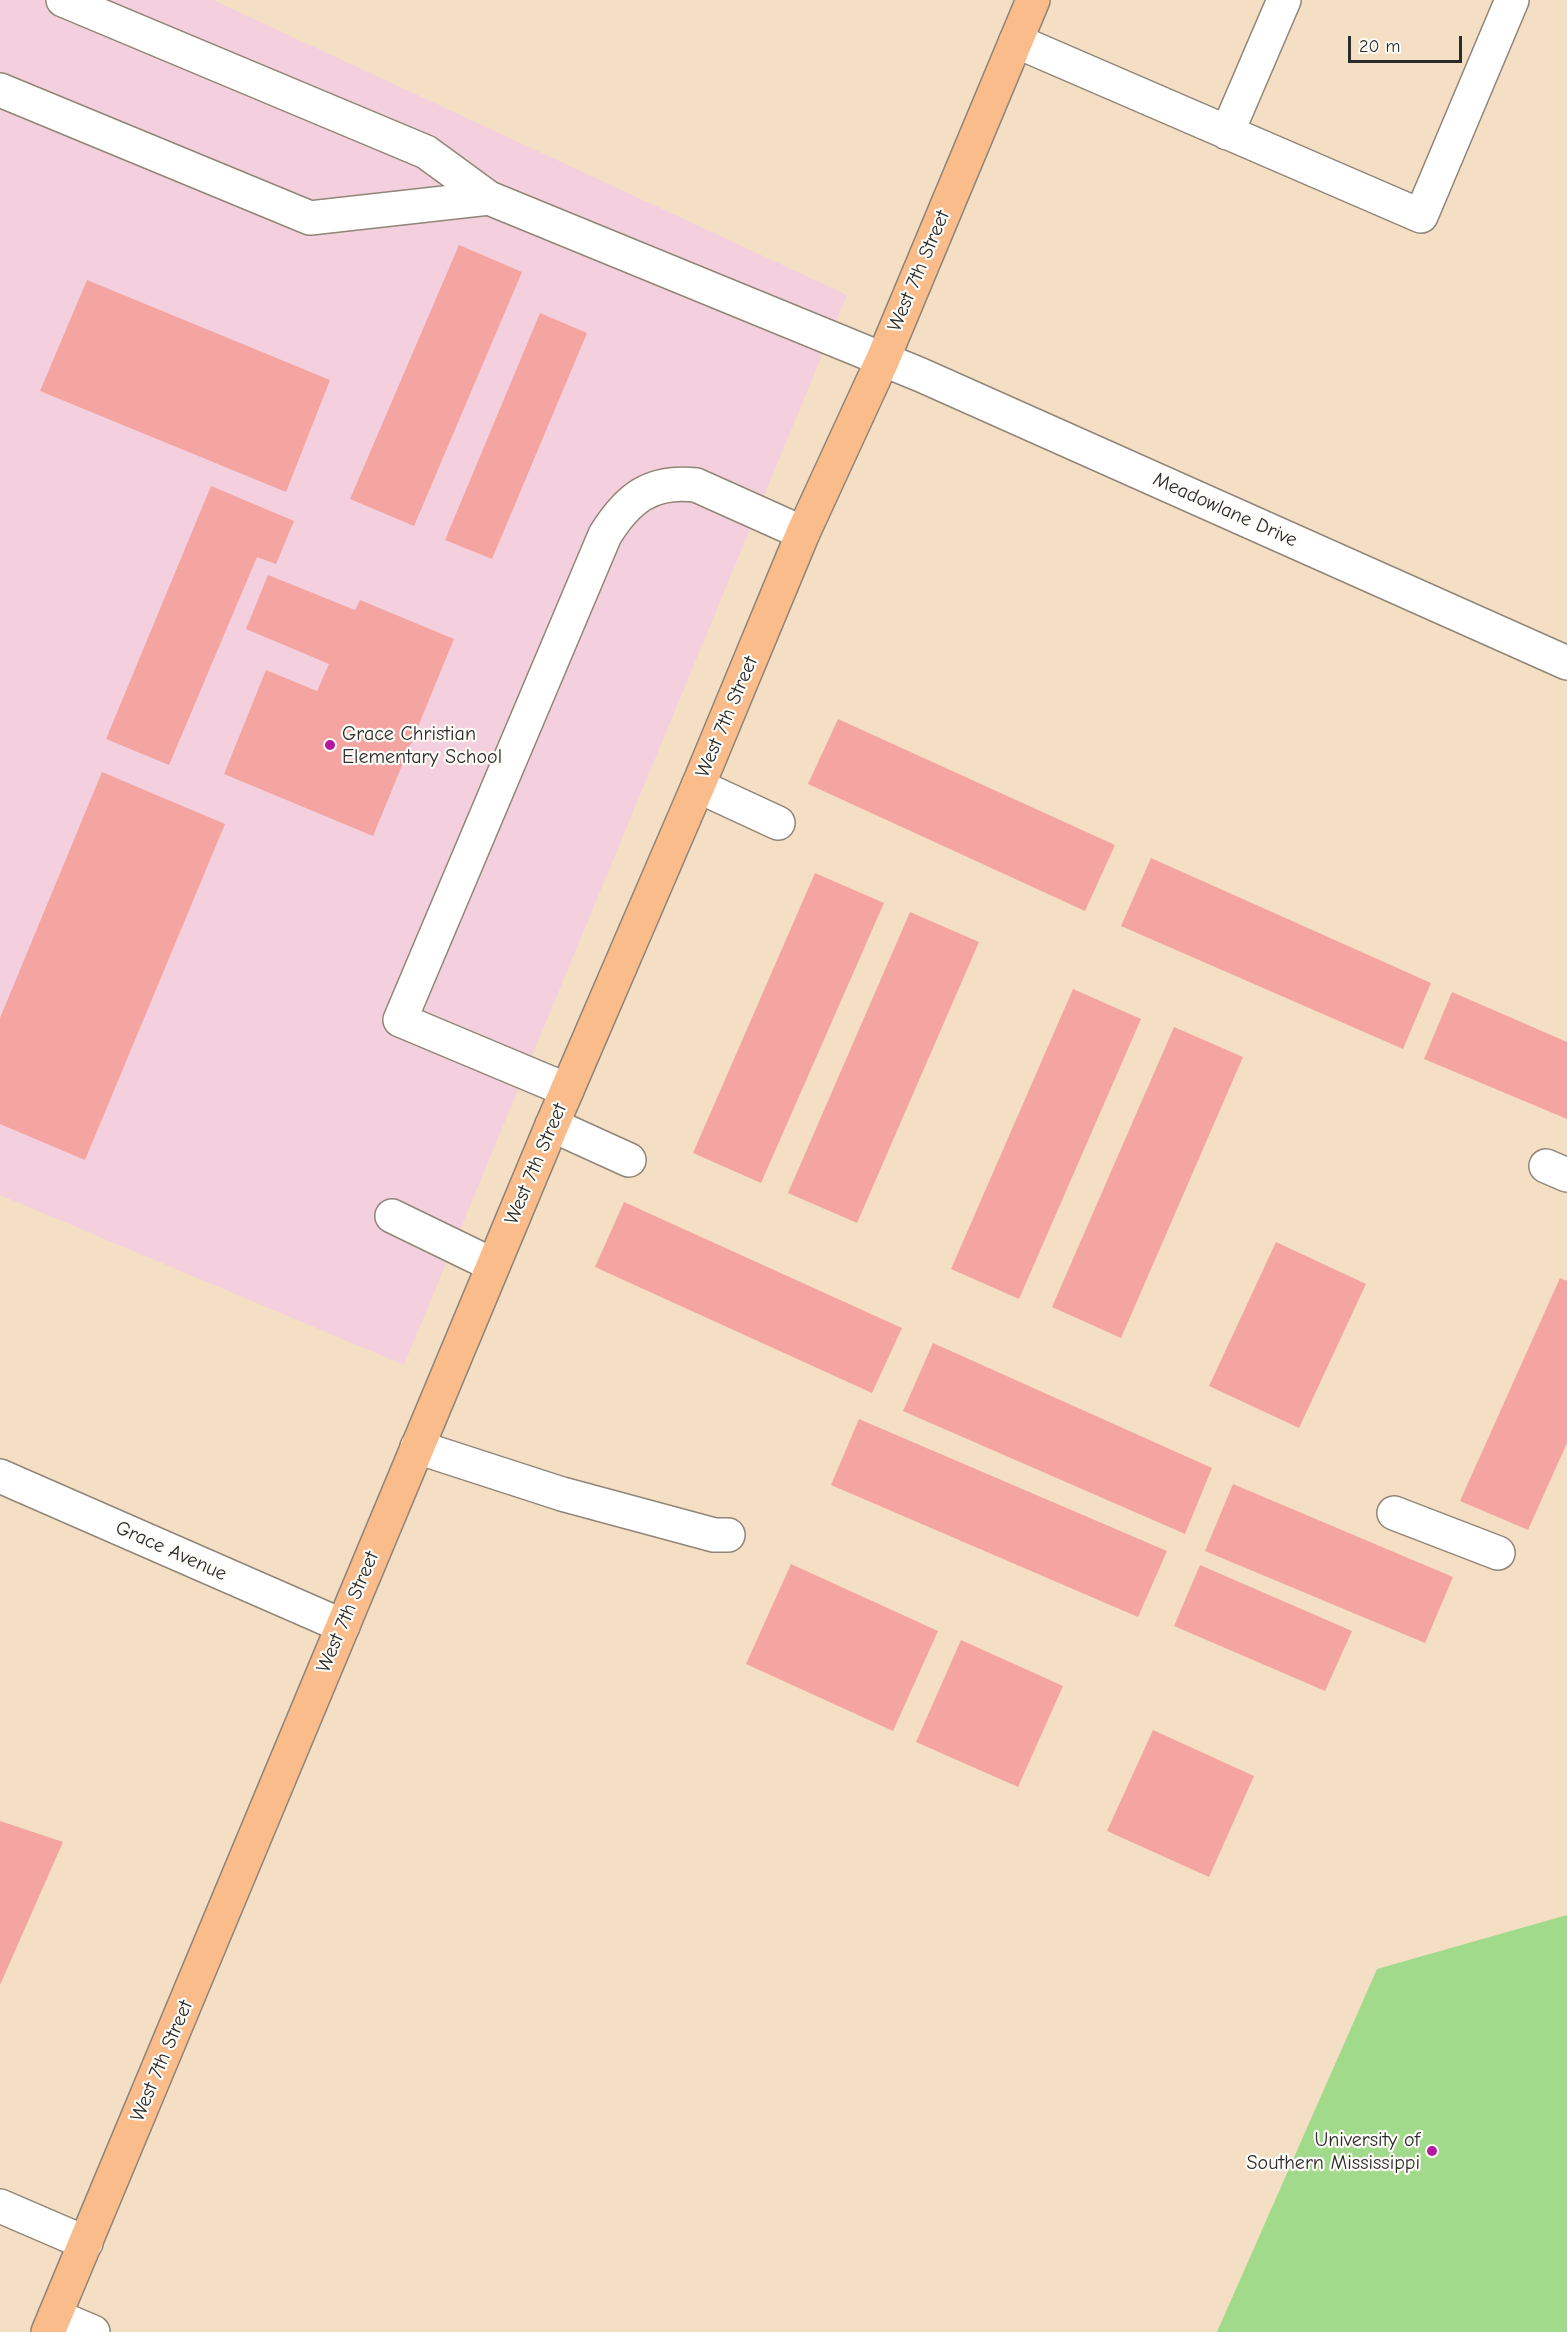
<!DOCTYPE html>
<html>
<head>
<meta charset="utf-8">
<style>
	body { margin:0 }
	#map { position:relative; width:1567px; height:2332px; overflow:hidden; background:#f4dfc4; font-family:"Comic Neue",sans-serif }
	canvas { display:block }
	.scale { position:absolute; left:1348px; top:36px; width:114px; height:27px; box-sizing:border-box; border:3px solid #2b2b2b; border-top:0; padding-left:8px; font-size:18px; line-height:21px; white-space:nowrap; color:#2b2b2b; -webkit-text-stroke:4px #fdfcf7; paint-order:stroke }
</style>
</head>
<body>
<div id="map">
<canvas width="1567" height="2332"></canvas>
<div class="scale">20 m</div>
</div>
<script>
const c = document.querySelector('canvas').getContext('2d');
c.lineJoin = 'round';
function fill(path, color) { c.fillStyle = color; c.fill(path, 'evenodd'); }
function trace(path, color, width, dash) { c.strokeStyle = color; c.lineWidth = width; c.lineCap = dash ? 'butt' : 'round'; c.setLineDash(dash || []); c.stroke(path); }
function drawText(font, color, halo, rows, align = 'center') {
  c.font = font + ' "Comic Neue",sans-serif'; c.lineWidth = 4.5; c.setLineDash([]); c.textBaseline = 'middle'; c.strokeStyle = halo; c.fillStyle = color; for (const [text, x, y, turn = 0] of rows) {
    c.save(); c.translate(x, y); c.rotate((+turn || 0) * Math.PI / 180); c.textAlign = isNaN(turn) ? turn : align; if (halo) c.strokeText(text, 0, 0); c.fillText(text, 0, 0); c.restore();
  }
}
fill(new Path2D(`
	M 0,0 L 213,0 L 847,295 L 404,1365 L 0,1195 Z`), '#f4cfde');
fill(new Path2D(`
	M 1567,1915 L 1567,2332 L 1217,2332 L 1377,1969 Z`), '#a2da8b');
fill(new Path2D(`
	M 459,245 L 522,272 L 414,526 L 350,499 Z
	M 87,280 L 330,380 L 286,492 L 40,391 Z
	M 540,313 L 587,333 L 492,559 L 445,540 Z
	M 211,486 L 294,521 L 276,564 L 257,557 L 169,765 L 106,739 Z
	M 268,575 L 355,610 L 360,600 L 454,639 L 373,836 L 224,774 L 266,670 L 317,691 L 329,664 L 246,629 Z
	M 838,719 L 1115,845 L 1085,911 L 808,784 Z
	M 102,772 L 225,824 L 85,1160 L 0,1124 L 0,1018 Z
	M 1151,858 L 1431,983 L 1403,1049 L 1121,926 Z
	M 815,873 L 884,903 L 761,1183 L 693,1153 Z
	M 910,912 L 979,942 L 857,1223 L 788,1193 Z
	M 1073,989 L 1141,1019 L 1019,1299 L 951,1269 Z
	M 1452,992 L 1567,1042 L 1567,1119 L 1424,1059 Z
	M 1174,1027 L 1243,1057 L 1121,1338 L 1052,1307 Z
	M 624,1202 L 902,1328 L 872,1393 L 595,1267 Z
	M 1276,1242 L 1366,1284 L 1299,1428 L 1209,1386 Z
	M 1560,1278 L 1567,1281 L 1567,1443 L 1528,1530 L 1460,1501 Z
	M 933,1343 L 1212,1468 L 1185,1534 L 903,1411 Z
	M 859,1419 L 1167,1551 L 1138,1617 L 831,1485 Z
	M 1233,1484 L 1453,1577 L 1425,1643 L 1205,1551 Z
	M 791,1564 L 938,1631 L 893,1731 L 746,1664 Z
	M 1200,1565 L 1352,1631 L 1325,1691 L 1174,1626 Z
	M 961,1640 L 1063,1686 L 1018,1787 L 916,1742 Z
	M 1153,1730 L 1254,1776 L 1209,1877 L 1107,1831 Z
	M 0,1821 L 63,1842 L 0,1985 Z`), '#f4a5a2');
const minor = new Path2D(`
	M 63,0 L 426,152 L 489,198 L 921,375 L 1567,663
	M 1016,41 L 1421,216 L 1512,0
	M 0,90 L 310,218 L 489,198
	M 1227,133 L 1284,0
	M 698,786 L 778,823
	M 567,1090 L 400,1020 L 605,535 C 628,498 651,480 696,485 L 803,533
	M 552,1125 L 629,1160
	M 1546,1166 L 1567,1175
	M 392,1216 L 493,1265
	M 417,1447 L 562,1494 L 714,1535 L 728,1535
	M 0,1476 L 343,1626
	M 1394,1513 L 1498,1553
	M 0,2206 L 86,2243
	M 55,2316 L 93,2332`);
const major = new Path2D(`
	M 48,2332 L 552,1125 L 698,786 L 803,533 L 883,359 L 1033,0`);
trace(minor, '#908578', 36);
trace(major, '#908578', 36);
trace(minor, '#fff', 33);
trace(major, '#fabc8b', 33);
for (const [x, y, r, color] of [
	[330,745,6,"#b5179e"],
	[1432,2151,6,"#b5179e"]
]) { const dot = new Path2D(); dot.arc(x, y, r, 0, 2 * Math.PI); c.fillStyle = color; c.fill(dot); trace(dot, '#fdfcf7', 2); }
drawText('20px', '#2b2b2b', '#fdfcf7', [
	["West 7th Street",919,271,-67],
	["Meadowlane Drive",1225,510,24],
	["West 7th Street",727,717,-67],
	["West 7th Street",536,1164,-67],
	["Grace Avenue",171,1551,24],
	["West 7th Street",348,1612,-67],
	["West 7th Street",162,2061,-67]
]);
drawText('20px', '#2b2b2b', '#fdfcf7', [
	["Grace Christian",342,734],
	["Elementary School",342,757],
	["University of",1420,2140,"right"],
	["Southern Mississippi",1420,2163,"right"]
], 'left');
</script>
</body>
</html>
